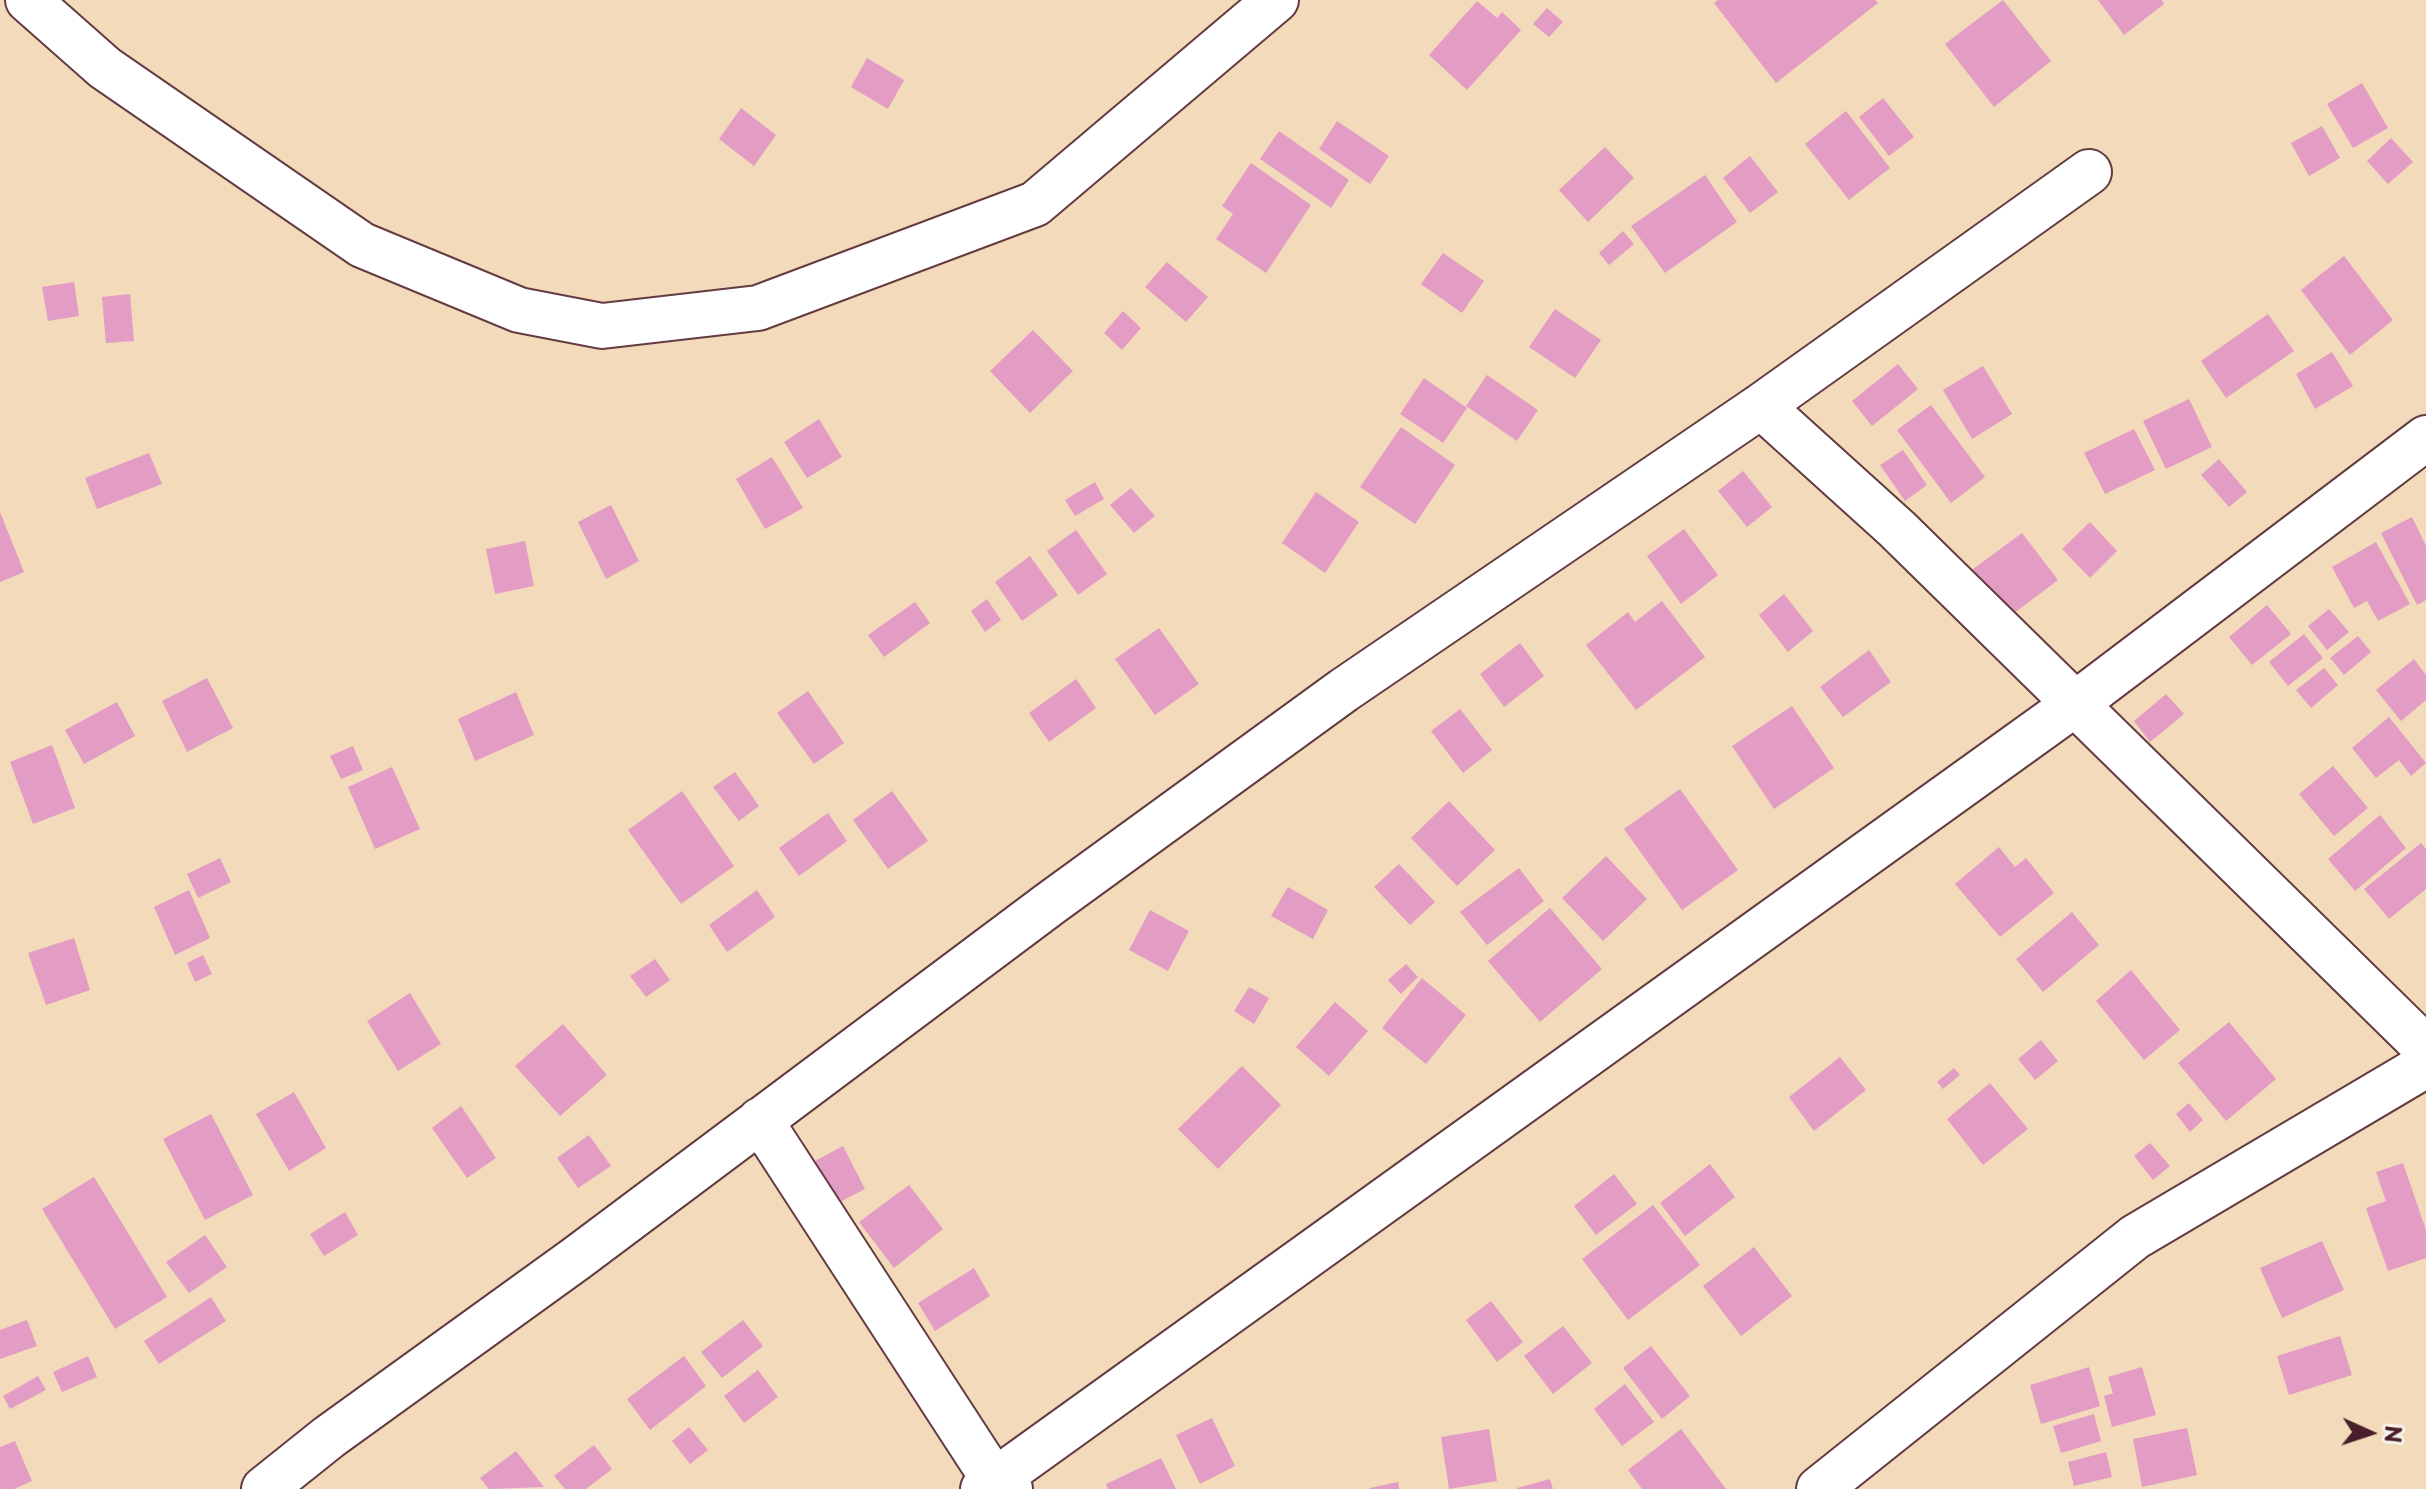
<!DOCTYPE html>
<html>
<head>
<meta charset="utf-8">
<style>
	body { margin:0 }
	#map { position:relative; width:2426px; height:1489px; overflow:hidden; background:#f2dabb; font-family:"Playpen Sans",sans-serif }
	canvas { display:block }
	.north { position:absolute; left:2330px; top:1393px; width:80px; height:80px; -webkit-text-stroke:6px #f7f3e8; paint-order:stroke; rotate:93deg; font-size:22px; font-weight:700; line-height:32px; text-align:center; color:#4a1f2b }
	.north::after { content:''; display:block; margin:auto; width:28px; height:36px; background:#4a1f2b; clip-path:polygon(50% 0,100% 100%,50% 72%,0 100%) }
</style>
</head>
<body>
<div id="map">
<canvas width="2426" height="1489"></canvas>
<div class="north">N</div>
</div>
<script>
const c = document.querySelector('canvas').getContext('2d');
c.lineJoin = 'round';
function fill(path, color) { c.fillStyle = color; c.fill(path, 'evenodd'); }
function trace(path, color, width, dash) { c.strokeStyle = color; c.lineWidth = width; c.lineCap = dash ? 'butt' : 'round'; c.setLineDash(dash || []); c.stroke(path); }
fill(new Path2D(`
	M 1718,0 L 1875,0 L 1878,3 L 1776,83 L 1714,3 Z
	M 2003,0 L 2051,61 L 1994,107 L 1945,44 Z
	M 2098,0 L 2162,0 L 2164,4 L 2124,35 Z
	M 1477,1 L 1497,18 L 1502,12 L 1521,30 L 1467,90 L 1429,55 Z
	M 1547,8 L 1563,22 L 1549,37 L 1533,24 Z
	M 867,58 L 904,80 L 888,109 L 851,87 Z
	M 2362,83 L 2388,128 L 2353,148 L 2327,104 Z
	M 1883,98 L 1914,137 L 1889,156 L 1859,117 Z
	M 741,108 L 776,135 L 754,166 L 719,139 Z
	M 1846,111 L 1890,168 L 1849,200 L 1805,144 Z
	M 1337,121 L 1389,156 L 1370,184 L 1319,149 Z
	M 2322,126 L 2340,158 L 2309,176 L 2291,143 Z
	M 1279,131 L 1349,180 L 1331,208 L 1260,159 Z
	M 2391,138 L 2413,162 L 2388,184 L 2367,161 Z
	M 1605,147 L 1634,178 L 1588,222 L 1559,190 Z
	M 1750,156 L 1778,192 L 1750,213 L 1723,178 Z
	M 1251,163 L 1311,205 L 1266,273 L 1216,239 L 1233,214 L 1222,206 Z
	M 1705,175 L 1737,222 L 1665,273 L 1631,226 Z
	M 1623,231 L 1634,244 L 1609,265 L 1599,253 Z
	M 1443,253 L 1484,281 L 1462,313 L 1421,284 Z
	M 2344,256 L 2393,320 L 2350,355 L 2301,290 Z
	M 1167,262 L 1208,297 L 1186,322 L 1145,287 Z
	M 74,282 L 79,316 L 48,321 L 42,287 Z
	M 130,294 L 134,341 L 106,343 L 102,297 Z
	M 1555,309 L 1601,340 L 1575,378 L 1529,347 Z
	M 1123,311 L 1141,328 L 1122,350 L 1104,333 Z
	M 2268,314 L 2294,351 L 2226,398 L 2201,361 Z
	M 1033,330 L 1073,371 L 1030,413 L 990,371 Z
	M 2332,352 L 2353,386 L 2315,409 L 2296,374 Z
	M 1898,364 L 1918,389 L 1872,426 L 1852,401 Z
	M 1983,366 L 2012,414 L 1972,439 L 1943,390 Z
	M 1487,375 L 1538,410 L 1517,441 L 1466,406 Z
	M 1424,378 L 1467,408 L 1443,443 L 1400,414 Z
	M 2189,399 L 2212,447 L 2166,469 L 2143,421 Z
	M 1931,405 L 1985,477 L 1951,503 L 1897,430 Z
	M 819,419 L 842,457 L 807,478 L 784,442 Z
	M 1401,427 L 1455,465 L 1415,524 L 1360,487 Z
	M 2134,429 L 2155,470 L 2105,494 L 2084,453 Z
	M 1903,450 L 1927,485 L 1905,501 L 1880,465 Z
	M 149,453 L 162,484 L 97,509 L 85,478 Z
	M 772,457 L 803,508 L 765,529 L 736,479 Z
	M 2219,459 L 2247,492 L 2229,507 L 2201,475 Z
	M 1743,471 L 1772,507 L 1747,527 L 1718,491 Z
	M 1095,482 L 1104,499 L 1075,516 L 1065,500 Z
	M 1131,488 L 1155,516 L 1134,533 L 1110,505 Z
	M 1316,492 L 1359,522 L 1325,573 L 1282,543 Z
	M 611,505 L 639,561 L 606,579 L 578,522 Z
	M 0,512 L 24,572 L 0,582 Z
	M 2412,517 L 2426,546 L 2426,600 L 2417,605 L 2381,533 Z
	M 2090,522 L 2117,551 L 2090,578 L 2062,549 Z
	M 1684,529 L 1718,575 L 1681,604 L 1647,556 Z
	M 1076,530 L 1107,574 L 1078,595 L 1047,551 Z
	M 2022,533 L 2058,580 L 2005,620 L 1969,572 Z
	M 525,541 L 534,586 L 495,594 L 486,549 Z
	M 2376,542 L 2410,604 L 2378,621 L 2367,601 L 2354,608 L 2332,567 Z
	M 1030,556 L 1058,595 L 1022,621 L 995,582 Z
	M 1784,594 L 1813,631 L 1788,652 L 1759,615 Z
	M 987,599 L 1001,620 L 985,632 L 971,611 Z
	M 1662,601 L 1705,657 L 1636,710 L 1586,645 L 1628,612 L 1635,622 Z
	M 915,602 L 930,623 L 884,657 L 868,635 Z
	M 2267,605 L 2291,634 L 2252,665 L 2229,637 Z
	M 2329,609 L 2349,632 L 2327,650 L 2308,626 Z
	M 1159,628 L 1199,684 L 1155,715 L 1115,659 Z
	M 2304,634 L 2323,658 L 2288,686 L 2269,662 Z
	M 2358,636 L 2371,652 L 2344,675 L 2330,658 Z
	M 1520,643 L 1544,676 L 1504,707 L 1480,674 Z
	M 1869,650 L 1891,682 L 1843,717 L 1820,687 Z
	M 2414,659 L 2426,675 L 2426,700 L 2401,721 L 2376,690 Z
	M 2324,668 L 2338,685 L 2311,708 L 2296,690 Z
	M 207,678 L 233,728 L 187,752 L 162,701 Z
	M 1076,679 L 1096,708 L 1049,742 L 1029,713 Z
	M 808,691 L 844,743 L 814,764 L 777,713 Z
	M 516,692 L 534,735 L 475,761 L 458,719 Z
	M 2166,694 L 2184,714 L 2150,742 L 2134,721 Z
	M 117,702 L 135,736 L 84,764 L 65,730 Z
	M 1792,706 L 1834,768 L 1774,809 L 1732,746 Z
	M 1460,709 L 1492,750 L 1463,773 L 1431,731 Z
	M 2389,717 L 2426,763 L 2411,776 L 2399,760 L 2376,778 L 2352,748 Z
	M 52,745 L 75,808 L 33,824 L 10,762 Z
	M 353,746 L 363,770 L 341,779 L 330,756 Z
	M 2333,766 L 2368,808 L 2334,836 L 2299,794 Z
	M 392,767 L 420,829 L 375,849 L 348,787 Z
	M 735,772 L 759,806 L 739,821 L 713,787 Z
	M 1680,789 L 1738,870 L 1682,910 L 1624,829 Z
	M 682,791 L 734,866 L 681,904 L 628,830 Z
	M 892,791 L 928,841 L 888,869 L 853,820 Z
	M 1449,801 L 1495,850 L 1457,886 L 1411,838 Z
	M 828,813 L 847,841 L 799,876 L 779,848 Z
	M 2380,815 L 2406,848 L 2355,891 L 2328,859 Z
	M 2421,843 L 2426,849 L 2426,889 L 2389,919 L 2364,889 Z
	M 1999,847 L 2015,867 L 2026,858 L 2054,893 L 2000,937 L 1955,884 Z
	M 1606,856 L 1647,899 L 1603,941 L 1562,898 Z
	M 220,858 L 231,882 L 198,898 L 187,874 Z
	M 1399,864 L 1435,902 L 1410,925 L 1374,887 Z
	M 1519,868 L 1544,901 L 1487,945 L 1460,912 Z
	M 1288,887 L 1328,910 L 1313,939 L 1271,916 Z
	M 189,890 L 210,938 L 175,955 L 154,907 Z
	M 757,890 L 775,917 L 727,952 L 709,925 Z
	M 1550,908 L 1602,969 L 1540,1022 L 1488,961 Z
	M 1150,910 L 1189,931 L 1168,971 L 1129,950 Z
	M 2072,912 L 2099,945 L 2043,992 L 2016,959 Z
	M 74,938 L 90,990 L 46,1005 L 28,953 Z
	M 203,955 L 212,974 L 195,982 L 187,963 Z
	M 655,959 L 670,980 L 646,997 L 630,976 Z
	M 1406,964 L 1418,977 L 1401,994 L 1388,980 Z
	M 2131,970 L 2180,1030 L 2144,1060 L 2096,1001 Z
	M 1422,978 L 1466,1015 L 1426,1064 L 1382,1028 Z
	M 1249,987 L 1269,998 L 1254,1024 L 1234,1011 Z
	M 410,993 L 441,1044 L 398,1071 L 367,1021 Z
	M 1335,1002 L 1368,1031 L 1329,1076 L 1296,1047 Z
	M 2229,1022 L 2276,1079 L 2226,1121 L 2178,1063 Z
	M 563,1024 L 607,1075 L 560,1116 L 515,1066 Z
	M 2041,1040 L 2058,1061 L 2035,1080 L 2018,1059 Z
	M 1840,1057 L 1866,1090 L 1814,1131 L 1789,1097 Z
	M 1242,1066 L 1281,1105 L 1218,1169 L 1178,1129 Z
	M 1954,1068 L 1960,1075 L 1943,1089 L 1937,1082 Z
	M 1990,1083 L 2028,1129 L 1983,1165 L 1947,1119 Z
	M 294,1092 L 326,1148 L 289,1171 L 256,1114 Z
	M 2189,1103 L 2203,1120 L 2190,1132 L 2176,1114 Z
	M 461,1106 L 496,1158 L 467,1178 L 432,1128 Z
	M 211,1114 L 253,1195 L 205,1220 L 163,1139 Z
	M 589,1135 L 611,1166 L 578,1188 L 557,1158 Z
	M 2150,1143 L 2170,1166 L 2153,1180 L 2134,1156 Z
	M 843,1146 L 865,1189 L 836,1204 L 815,1161 Z
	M 2403,1163 L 2426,1230 L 2426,1258 L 2388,1271 L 2366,1208 L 2386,1201 L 2376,1172 Z
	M 1710,1164 L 1735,1197 L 1685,1236 L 1660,1203 Z
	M 1614,1174 L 1637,1204 L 1596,1235 L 1574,1206 Z
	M 94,1177 L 167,1297 L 115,1329 L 42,1209 Z
	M 909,1185 L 943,1229 L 894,1268 L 859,1222 Z
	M 1653,1205 L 1700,1265 L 1628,1320 L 1582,1259 Z
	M 345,1212 L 358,1235 L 324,1256 L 310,1234 Z
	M 205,1235 L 227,1267 L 189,1293 L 166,1262 Z
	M 2322,1241 L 2344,1290 L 2282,1318 L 2260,1268 Z
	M 1754,1247 L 1792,1296 L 1741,1336 L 1703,1286 Z
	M 974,1268 L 990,1296 L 935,1331 L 918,1303 Z
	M 211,1297 L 226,1321 L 159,1364 L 144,1341 Z
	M 1491,1301 L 1523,1342 L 1497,1362 L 1466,1320 Z
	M 27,1320 L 37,1346 L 0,1359 L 0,1330 Z
	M 743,1320 L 763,1346 L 722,1378 L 701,1352 Z
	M 1563,1326 L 1592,1363 L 1553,1394 L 1524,1356 Z
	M 2340,1336 L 2352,1375 L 2289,1395 L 2277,1356 Z
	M 1651,1346 L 1690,1396 L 1662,1419 L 1623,1368 Z
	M 88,1356 L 97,1377 L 62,1392 L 53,1372 Z
	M 684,1356 L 706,1386 L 650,1430 L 627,1399 Z
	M 2089,1367 L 2100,1406 L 2041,1424 L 2030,1385 Z
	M 2142,1367 L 2156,1415 L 2112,1427 L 2104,1396 L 2113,1393 L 2108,1377 Z
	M 758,1370 L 778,1397 L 744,1423 L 724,1396 Z
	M 38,1376 L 46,1390 L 10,1409 L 3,1396 Z
	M 1625,1384 L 1654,1422 L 1622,1446 L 1594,1409 Z
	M 2094,1414 L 2101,1441 L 2061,1453 L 2053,1426 Z
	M 1212,1418 L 1235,1466 L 1200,1484 L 1176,1435 Z
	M 689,1427 L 708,1450 L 690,1464 L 672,1441 Z
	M 2187,1428 L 2197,1475 L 2142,1487 L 2133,1439 Z
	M 1489,1429 L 1497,1481 L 1449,1489 L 1441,1437 Z
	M 1681,1429 L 1726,1489 L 1642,1489 L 1628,1470 Z
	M 15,1441 L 32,1481 L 14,1489 L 0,1489 L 0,1447 Z
	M 594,1445 L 612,1469 L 586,1489 L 565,1489 L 554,1476 Z
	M 516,1451 L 544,1487 L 489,1489 L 480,1478 Z
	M 2106,1452 L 2112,1477 L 2074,1486 L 2068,1462 Z
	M 1161,1458 L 1176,1489 L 1108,1489 L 1106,1484 Z
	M 1550,1479 L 1553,1489 L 1517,1489 L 1517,1488 Z
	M 1398,1482 L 1399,1489 L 1370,1489 L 1370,1488 Z`), '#e39cc3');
const minor = new Path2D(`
	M 28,0 L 105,68 L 362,245 L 519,310 L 602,326 L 758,308 L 1035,204 L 1276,0
	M 1761,406 L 1897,529 L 2426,1048
	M 760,1120 L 994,1480 L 1010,1489
	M 264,1489 L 329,1437 L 577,1258 L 1051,903 L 1344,690 L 1761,406 L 2089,172
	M 983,1489 L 2075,704 L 2426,438
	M 1819,1489 L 2135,1237 L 2426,1065`);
trace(minor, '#633b41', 48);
trace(minor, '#fff', 44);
</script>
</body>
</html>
